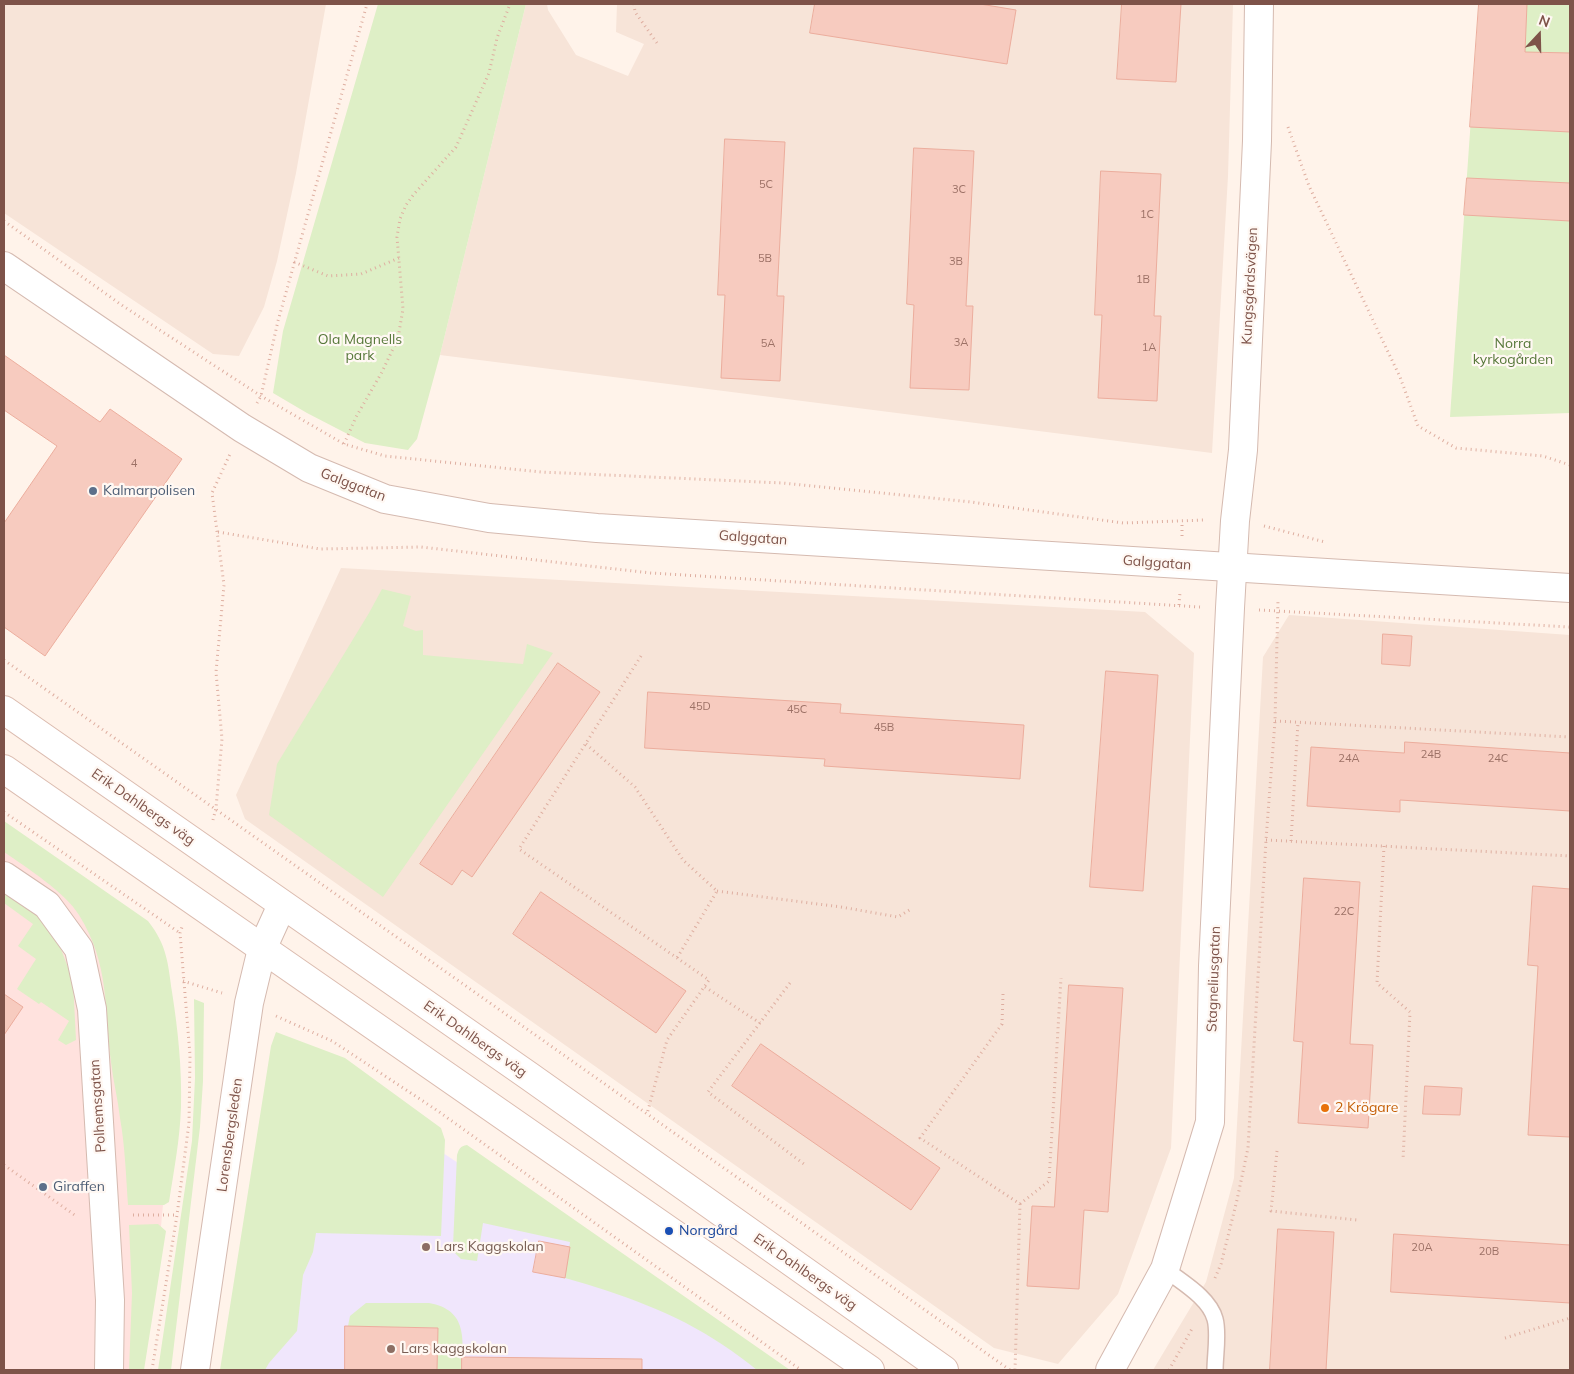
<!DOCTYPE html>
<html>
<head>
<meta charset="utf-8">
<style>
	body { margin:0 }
	#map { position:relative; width:1574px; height:1374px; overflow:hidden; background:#fff3ea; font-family:Mulish,sans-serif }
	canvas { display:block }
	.frame { position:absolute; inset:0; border:5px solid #7e5349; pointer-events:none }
	.north { position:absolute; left:1514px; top:10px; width:50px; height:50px; -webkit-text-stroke:4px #fff8f3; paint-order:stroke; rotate:21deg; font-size:14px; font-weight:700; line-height:20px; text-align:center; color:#7e5349 }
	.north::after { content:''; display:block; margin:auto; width:18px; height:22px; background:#7e5349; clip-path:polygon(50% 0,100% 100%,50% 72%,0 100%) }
</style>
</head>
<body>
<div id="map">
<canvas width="1574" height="1374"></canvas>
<div class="frame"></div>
<div class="north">N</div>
</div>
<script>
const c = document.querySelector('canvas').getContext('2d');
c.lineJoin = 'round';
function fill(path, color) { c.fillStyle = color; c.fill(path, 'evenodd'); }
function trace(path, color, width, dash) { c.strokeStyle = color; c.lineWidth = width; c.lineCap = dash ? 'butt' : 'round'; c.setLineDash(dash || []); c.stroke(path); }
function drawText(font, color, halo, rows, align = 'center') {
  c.font = font + ' Mulish,sans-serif'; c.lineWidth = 4.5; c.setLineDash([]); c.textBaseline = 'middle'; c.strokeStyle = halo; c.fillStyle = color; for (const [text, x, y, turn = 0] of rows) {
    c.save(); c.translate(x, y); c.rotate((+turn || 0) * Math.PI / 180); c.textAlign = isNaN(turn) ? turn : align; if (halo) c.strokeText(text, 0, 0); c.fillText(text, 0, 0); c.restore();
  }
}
fill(new Path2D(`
	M 4,4 L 326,4 L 296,173 L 277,261 L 264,307 L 239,356 L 213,354 L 4,213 Z
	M 526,4 L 547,4 L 548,10 L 576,55 L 628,76 L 644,44 L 616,32 L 617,4 L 1233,4 L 1228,176 L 1212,453 L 440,355 Z
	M 341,568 L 1145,612 L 1194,653 L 1171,1148 L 1118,1294 L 1058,1364 L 994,1348 L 245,819 L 236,795 Z
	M 1289,615 L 1570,635 L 1570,1370 L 1153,1370 L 1206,1282 L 1234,1178 L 1263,657 Z`), '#f7e4d8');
fill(new Path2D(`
	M 4,832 L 103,903 L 165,1182 L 159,1249 L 141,1370 L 4,1370 Z`), '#ffe2de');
fill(new Path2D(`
	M 285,1070 L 401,1125 L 769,1370 L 253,1370 Z`), '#f0e6fc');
fill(new Path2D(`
	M 378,4 L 526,4 L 440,355 L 417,439 L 408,450 L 365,443 L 307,413 L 273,393 L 283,331 Z
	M 1479,4 L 1570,4 L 1570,413 L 1450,417 Z
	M 382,589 L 411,596 L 403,626 L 416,631 L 423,630 L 423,655 L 523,664 L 527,644 L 553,653 L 383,897 L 269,815 L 277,764 L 369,613 Z
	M 4,821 L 148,921 C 167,945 168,963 172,992 C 178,1030 182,1068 181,1107 C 180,1139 174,1170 169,1202 L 164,1205 L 128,1205 C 126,1176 125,1146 120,1118 C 118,1099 113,1081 111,1062 C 104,1008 110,965 79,915 C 65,892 27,868 4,852 Z
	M 4,893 L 43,920 L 61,949 L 73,981 L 76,1040 L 66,1045 L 58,1040 L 69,1021 L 41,1002 L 39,1004 L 17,989 L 36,959 L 18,946 L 33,924 L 4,903 Z
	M 194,999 L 204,1003 L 203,1081 L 200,1127 L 171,1370 L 158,1370 L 192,1141 L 195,1078 Z
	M 276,1032 L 345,1058 L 441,1128 L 445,1140 L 441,1236 L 316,1233 L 313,1252 L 303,1275 L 297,1331 L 269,1363 L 265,1370 L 220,1370 L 271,1046 Z
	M 467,1145 L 790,1370 L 757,1370 C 746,1361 735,1353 723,1345 C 674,1312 621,1294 565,1278 L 570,1242 L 483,1223 L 477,1261 L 461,1259 L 454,1252 L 453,1246 L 457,1155 C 459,1149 460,1146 467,1145 Z
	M 158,1224 L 166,1231 L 144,1370 L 129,1370 L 132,1293 L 129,1225 Z
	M 366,1303 L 429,1303 C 468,1310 463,1339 462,1370 L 437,1370 L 438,1328 L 348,1326 L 350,1316 Z`), '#deefc6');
const building = new Path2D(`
	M 815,4 L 980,4 L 1016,10 L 1007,64 L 810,33 Z
	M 1122,4 L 1181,4 L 1176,82 L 1117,79 Z
	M 1479,4 L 1527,4 L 1525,52 L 1570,53 L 1570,132 L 1470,127 Z
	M 725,139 L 785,142 L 777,296 L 784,296 L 780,381 L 721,378 L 725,295 L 718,295 Z
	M 914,148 L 974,151 L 966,306 L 973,306 L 969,390 L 910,388 L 914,305 L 907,304 Z
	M 1101,171 L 1161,174 L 1154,316 L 1161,316 L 1157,401 L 1098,398 L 1102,315 L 1095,315 Z
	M 1467,178 L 1570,183 L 1570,221 L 1464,215 Z
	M 4,355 L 100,422 L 110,409 L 182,459 L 45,656 L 4,627 L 4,523 L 57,446 L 4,410 Z
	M 1383,634 L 1412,636 L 1410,666 L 1382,664 Z
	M 558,663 L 600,692 L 472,877 L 462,870 L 452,885 L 420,864 Z
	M 1106,671 L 1158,675 L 1143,891 L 1090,887 Z
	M 648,692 L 841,704 L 840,713 L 1024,725 L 1020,779 L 824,766 L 825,759 L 645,748 Z
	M 1405,742 L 1570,753 L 1570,811 L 1400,800 L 1400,812 L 1307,806 L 1311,747 L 1404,753 Z
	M 1304,878 L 1360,882 L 1350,1044 L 1373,1045 L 1368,1128 L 1298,1123 L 1303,1042 L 1294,1041 Z
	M 1533,886 L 1570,889 L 1570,1137 L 1528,1135 L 1538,966 L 1528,965 Z
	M 541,892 L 686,991 L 656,1033 L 513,934 Z
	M 1069,985 L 1123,988 L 1108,1212 L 1084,1210 L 1079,1289 L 1027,1286 L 1032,1206 L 1054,1207 Z
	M 4,994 L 23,1007 L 4,1035 Z
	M 761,1044 L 940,1168 L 911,1210 L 732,1086 Z
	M 1425,1086 L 1462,1088 L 1460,1115 L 1423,1114 Z
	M 1278,1229 L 1334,1232 L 1326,1370 L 1270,1370 Z
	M 1394,1234 L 1570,1245 L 1570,1303 L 1391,1292 Z
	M 539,1241 L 570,1247 L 565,1278 L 533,1272 Z
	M 345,1326 L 438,1328 L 437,1370 L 345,1370 Z
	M 462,1357 L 642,1359 L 642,1370 L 462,1370 Z`);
fill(building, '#f7cbbf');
trace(building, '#ecad9d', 1);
const service = new Path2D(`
	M 1165,1269 C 1181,1282 1209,1297 1215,1319 C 1219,1333 1215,1355 1215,1370`);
const minor = new Path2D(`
	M 4,876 L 47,905 L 79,949 L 92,1009 L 110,1300 L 109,1370
	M 1110,1370 L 1165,1269 L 1210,1122 L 1213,966 L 1230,608 L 1235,521 L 1243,450 L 1257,141 L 1259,4`);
const tertiary = new Path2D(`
	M 4,266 L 242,428 L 309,468 L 385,499 L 489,518 L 597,528 L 1570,588
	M 195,1370 L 249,1003 L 262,949 L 282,905`);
const secondary = new Path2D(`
	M 4,710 L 529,1076 L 944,1370
	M 4,769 L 870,1370`);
trace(service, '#d5bab0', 18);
trace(minor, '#d5bab0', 30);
trace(tertiary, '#d5bab0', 30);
trace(secondary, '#dbbbaf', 30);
trace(new Path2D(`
	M 634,4 L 635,12 L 657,43
	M 1288,127 L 1309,186 L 1400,377 L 1418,426 L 1456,448 L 1543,456 L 1570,465
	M 4,221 L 123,306 L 261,396 L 344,444 L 385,456 L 541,472 L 783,483 L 971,502 L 1123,523 L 1205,520
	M 294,262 L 328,276 L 361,274 L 399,258
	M 257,403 L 261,396 L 278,321 L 367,4
	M 344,444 L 356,417 L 382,372 L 398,338 L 403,309 L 397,237 L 400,219 L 406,205 L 414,194 L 456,147 L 489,73 L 497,38 L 510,4
	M 1264,526 L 1325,542
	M 218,532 L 320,549 L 421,547 L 651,573 L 1200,607
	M 1182,536 L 1182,522
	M 1179,605 L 1180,592
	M 1259,610 L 1570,627
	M 641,656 L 519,849 L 709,980 L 667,1040 L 647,1114
	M 4,660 L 1010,1370
	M 1275,721 L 1570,737
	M 586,744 L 635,787 L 683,860 L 717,891 L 677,958
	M 4,812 L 180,933
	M 213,820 L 216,808 L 222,739 L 216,672 L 224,585 L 212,493 L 230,454
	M 1266,840 L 1570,856
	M 1291,841 L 1298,722
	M 1384,846 L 1377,983 L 1410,1012 L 1403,1160
	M 717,891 L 841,907 L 898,917 L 911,909
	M 183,981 L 222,993
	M 790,983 L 708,1092 L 804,1164
	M 705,987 L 760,1023
	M 1003,994 L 1002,1024 L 920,1138 L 1020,1204 L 1015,1370
	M 276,1016 L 332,1041 L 435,1109 L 801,1370
	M 1277,1151 L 1271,1211 L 1357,1220
	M 4,1165 L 76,1216
	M 1020,1204 L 1049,1181 L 1061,978
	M 133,1215 L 177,1215
	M 1215,1278 L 1221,1264 L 1237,1200 L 1248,1148 L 1266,840 L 1275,721 L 1278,600
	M 1505,1338 L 1570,1318
	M 152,1370 L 177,1215 L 189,1123 L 190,1055 L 180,933 L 182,927
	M 1169,1370 L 1193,1327`), '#deaea0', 3, [1, 4]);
trace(service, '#fff', 15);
trace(minor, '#fff', 28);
trace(tertiary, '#fff', 28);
trace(secondary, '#fff', 28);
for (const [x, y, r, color] of [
	[93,491,5,"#5c6f8a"],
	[1325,1108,5,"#e8710a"],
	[43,1187,5,"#5c6f8a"],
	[669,1231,5,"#1a4fb4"],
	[426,1247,5,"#8d6e63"],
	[391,1349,5,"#8d6e63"]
]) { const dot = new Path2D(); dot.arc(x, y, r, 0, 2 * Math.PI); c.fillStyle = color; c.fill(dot); trace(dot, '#fff8f3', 2); }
drawText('11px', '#9c7166', null, [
	["5C",766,185],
	["3C",959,190],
	["1C",1147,215],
	["5B",765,259],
	["3B",956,262],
	["1B",1143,280],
	["3A",961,343],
	["5A",768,344],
	["1A",1149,348],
	["4",134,464],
	["45D",700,707],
	["45C",797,710],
	["45B",884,728],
	["24B",1431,755],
	["24A",1349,759],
	["24C",1498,759],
	["22C",1344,912],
	["20A",1422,1248],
	["20B",1489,1252]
]);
drawText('14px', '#7e5349', '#fff8f3', [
	["Kungsgårdsvägen",1250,286,-87],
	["Galggatan",353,485,21],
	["Galggatan",753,538,4],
	["Galggatan",1157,563,4],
	["Erik Dahlbergs väg",143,807,35],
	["Stagneliusgatan",1214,979,-88],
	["Erik Dahlbergs väg",475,1039,35],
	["Polhemsgatan",98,1106,-94],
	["Lorensbergsleden",230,1135,-82],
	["Erik Dahlbergs väg",805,1272,35]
]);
drawText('14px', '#57783a', '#fff8f3', [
	["Ola Magnells",360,340],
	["park",360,356],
	["Norra",1513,344],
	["kyrkogården",1513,360]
]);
drawText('14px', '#4e5e75', '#fff8f3', [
	["Kalmarpolisen",103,491],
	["Giraffen",53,1187]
], 'left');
drawText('14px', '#c56008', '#fff8f3', [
	["2 Krögare",1335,1108]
], 'left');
drawText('14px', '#164399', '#fff8f3', [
	["Norrgård",679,1231]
], 'left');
drawText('14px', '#785e54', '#fff8f3', [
	["Lars Kaggskolan",436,1247],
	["Lars kaggskolan",401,1349]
], 'left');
</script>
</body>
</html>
